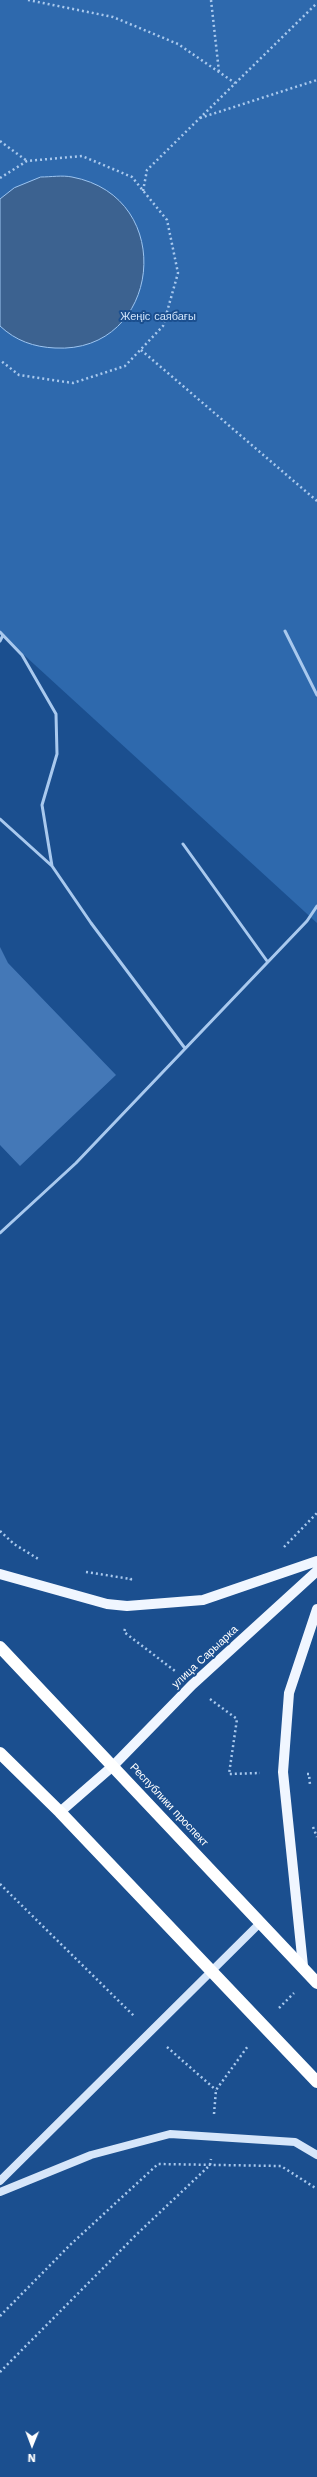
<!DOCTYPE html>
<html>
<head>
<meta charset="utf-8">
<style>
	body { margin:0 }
	#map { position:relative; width:317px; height:2477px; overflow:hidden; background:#1b4f8f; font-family:"Work Sans",sans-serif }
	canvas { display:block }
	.north { position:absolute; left:12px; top:2425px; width:40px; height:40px; -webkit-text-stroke:3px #1b4f8f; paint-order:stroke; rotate:181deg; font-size:11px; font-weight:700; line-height:16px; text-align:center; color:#fff }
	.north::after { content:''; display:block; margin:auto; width:14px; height:18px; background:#fff; clip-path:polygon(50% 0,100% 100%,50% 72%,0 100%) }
</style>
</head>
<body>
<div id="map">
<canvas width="317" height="2477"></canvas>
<div class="north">N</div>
</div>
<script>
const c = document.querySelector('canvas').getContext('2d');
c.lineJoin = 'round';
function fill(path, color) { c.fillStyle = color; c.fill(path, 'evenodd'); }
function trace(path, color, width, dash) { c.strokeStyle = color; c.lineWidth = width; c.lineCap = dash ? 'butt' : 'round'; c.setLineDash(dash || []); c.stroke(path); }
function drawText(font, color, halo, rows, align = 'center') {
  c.font = font + ' "Work Sans",sans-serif'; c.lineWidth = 4; c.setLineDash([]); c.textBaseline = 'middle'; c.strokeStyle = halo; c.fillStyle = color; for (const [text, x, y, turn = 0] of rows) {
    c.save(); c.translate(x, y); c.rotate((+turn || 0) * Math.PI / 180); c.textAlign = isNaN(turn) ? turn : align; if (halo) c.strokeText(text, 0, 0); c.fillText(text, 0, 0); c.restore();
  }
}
fill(new Path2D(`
	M 0,0 L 317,0 L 317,923 L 0,633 Z`), '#2e69ad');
const water = new Path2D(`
	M 41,177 C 51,177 62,175 72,177 C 179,197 161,354 55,348 C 34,347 16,341 0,326 L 0,199 L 14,188 Z`);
fill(water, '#3c6290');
trace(water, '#9cc4f0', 1);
fill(new Path2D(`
	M 0,947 L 8,963 L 116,1075 L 20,1166 L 0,1145 Z`), '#4478b7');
trace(new Path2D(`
	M 28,0 L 113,17 L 178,44 L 235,83
	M 211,0 L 219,72
	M 200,118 L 317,80
	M 0,141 L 27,161
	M 0,178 L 27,161 L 82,156 L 132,177 L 167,220 L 178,273 L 163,326 L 125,366 L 73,383 L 19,375 L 0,360
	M 143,191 L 147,170 L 317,3
	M 141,350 L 317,501
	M 0,1531 L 14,1544 L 40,1560
	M 284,1547 L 317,1513
	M 86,1572 L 131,1579 L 130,1582
	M 125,1629 L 124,1632 L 175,1671
	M 210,1699 L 237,1719 L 229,1774 L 260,1773
	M 307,1774 L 309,1774 L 310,1785
	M 313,1827 L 317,1837
	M 0,1884 L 134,2016
	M 279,2008 L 294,1993
	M 167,2047 L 216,2090
	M 214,2114 L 216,2090 L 248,2046
	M 0,2316 L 70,2245 L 158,2164 L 281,2166 L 317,2189
	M 0,2372 L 137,2234 L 210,2165 L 211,2159`), '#a9c9ee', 2.5, [2, 3]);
trace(new Path2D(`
	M 285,631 L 317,695
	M 0,632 L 22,655 L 56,714 L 57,754 L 42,805 L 52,866 L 91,923 L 184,1047
	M 0,641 L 3,635
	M 0,819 L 52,866
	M 183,844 L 267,961
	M 0,1233 L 76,1163 L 307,921 L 317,906`), '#a9c9ee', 3);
trace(new Path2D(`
	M 0,2181 L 261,1922
	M 0,2192 L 91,2155 L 170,2134 L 295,2142 L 317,2155`), '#d6e6fa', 8);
trace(new Path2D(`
	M 0,1574 L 107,1604 L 127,1606 L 203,1600 L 317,1561
	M 60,1812 L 114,1765 L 192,1685 L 317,1571
	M 303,1966 L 283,1772 L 289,1693 L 317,1609`), '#f0f6ff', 10);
trace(new Path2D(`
	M 0,1647 L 317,1983
	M 0,1753 L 60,1812 L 317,2082`), '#fff', 12);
drawText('11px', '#cfe3fa', '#1b4f8f', [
	["Жеңіс саябағы",158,317]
]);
drawText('11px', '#fff', '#1b4f8f', [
	["улица Сарыарка",205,1657,-43],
	["Республики проспект",169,1805,47]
]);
</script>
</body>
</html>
